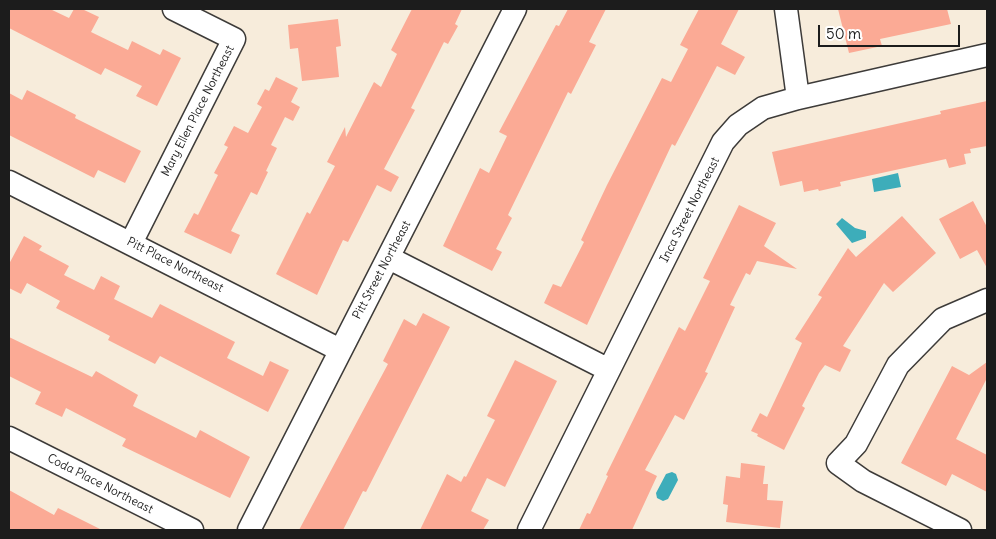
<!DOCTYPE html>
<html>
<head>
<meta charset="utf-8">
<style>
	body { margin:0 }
	#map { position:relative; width:996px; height:539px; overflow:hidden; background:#f7ecdb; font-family:Delius,sans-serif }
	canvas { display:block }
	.frame { position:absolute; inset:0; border:10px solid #1c1c1c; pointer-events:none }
	.scale { position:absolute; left:818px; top:25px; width:142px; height:22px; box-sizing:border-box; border:2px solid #1c1c1c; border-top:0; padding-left:6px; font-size:15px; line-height:18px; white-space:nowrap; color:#1c1c1c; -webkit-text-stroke:4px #fff; paint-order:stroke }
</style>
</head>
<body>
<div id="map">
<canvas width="996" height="539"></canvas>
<div class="frame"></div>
<div class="scale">50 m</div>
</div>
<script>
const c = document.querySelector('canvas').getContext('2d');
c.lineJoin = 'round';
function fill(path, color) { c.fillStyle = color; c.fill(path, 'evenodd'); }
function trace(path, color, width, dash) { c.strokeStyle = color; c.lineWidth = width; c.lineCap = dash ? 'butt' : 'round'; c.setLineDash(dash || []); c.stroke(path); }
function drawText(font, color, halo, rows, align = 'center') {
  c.font = font + ' Delius,sans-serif'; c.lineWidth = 5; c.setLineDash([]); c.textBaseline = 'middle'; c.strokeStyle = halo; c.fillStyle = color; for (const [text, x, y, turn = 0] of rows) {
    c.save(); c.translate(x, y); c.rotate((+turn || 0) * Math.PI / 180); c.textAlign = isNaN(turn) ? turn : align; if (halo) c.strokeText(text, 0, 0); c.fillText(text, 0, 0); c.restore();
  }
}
fill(new Path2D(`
	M 898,173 L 901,187 L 874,192 L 872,179 Z
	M 842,218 L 855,228 L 866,231 L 866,238 L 852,243 L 836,224 Z
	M 672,472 L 676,474 L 678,480 L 668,499 L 663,501 L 657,498 L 656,493 L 666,474 Z`), '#3dadba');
fill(new Path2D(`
	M 9,9 L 50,9 L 69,18 L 74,9 L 82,9 L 99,17 L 91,32 L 128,50 L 132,41 L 160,55 L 163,49 L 181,58 L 157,106 L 136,96 L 142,86 L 105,68 L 101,75 L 9,28 Z
	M 412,9 L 462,9 L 455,24 L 458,26 L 448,44 L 444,42 L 411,108 L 415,110 L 384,169 L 399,177 L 391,192 L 377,185 L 348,242 L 343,240 L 317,295 L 276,274 L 307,212 L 310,214 L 335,166 L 327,162 L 345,127 L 346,137 L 374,82 L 381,87 L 397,54 L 391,50 Z
	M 568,9 L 606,9 L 589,42 L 596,45 L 571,94 L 568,92 L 508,215 L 512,218 L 496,249 L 502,252 L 492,271 L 443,246 L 480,168 L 489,173 L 507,136 L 499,132 L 556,25 L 559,26 Z
	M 699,9 L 739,9 L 721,44 L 745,57 L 735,75 L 717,66 L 675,146 L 672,144 L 587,325 L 544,303 L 553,284 L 561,287 L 584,242 L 581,240 L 607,185 L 662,78 L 671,82 L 688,49 L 680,45 Z
	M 838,9 L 947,9 L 951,24 L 880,39 L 882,46 L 849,53 Z
	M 338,19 L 341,46 L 336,47 L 339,77 L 302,81 L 298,48 L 290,49 L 288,25 Z
	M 276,77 L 298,88 L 291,102 L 300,107 L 293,121 L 285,117 L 271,145 L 277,148 L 266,171 L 268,172 L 257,195 L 251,192 L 231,231 L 240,235 L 231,254 L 184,232 L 194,213 L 198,215 L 218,175 L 214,173 L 228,147 L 224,145 L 234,126 L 248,133 L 262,107 L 257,104 L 265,89 L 269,91 Z
	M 27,90 L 76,115 L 75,118 L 141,151 L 125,183 L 98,170 L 94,178 L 9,135 L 9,93 L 22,100 Z
	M 987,101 L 987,146 L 970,149 L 971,153 L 964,154 L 966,164 L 949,168 L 946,159 L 840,182 L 841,186 L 819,191 L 818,189 L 804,192 L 802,181 L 780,186 L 772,152 L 941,114 L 940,111 Z
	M 973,201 L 987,227 L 987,268 L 977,250 L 960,259 L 939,219 Z
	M 739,205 L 776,223 L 764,246 L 797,269 L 757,261 L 750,275 L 746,273 L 730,305 L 735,307 L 705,372 L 708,373 L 684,420 L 675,415 L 645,470 L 657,476 L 632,530 L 579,530 L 587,513 L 590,514 L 608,476 L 606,475 L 679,327 L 685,331 L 710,281 L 703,278 Z
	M 902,216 L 936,253 L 893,292 L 884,283 L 843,346 L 851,350 L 840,372 L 825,365 L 819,373 L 802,406 L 805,408 L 784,450 L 757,436 L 758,434 L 751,431 L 760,413 L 767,417 L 802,343 L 795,339 L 822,297 L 818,295 L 848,248 L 856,257 Z
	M 24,236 L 42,246 L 39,250 L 69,266 L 64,275 L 94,290 L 101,276 L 120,286 L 114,299 L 152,318 L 160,304 L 235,342 L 227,358 L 263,376 L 270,361 L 289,370 L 268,412 L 160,356 L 155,364 L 108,340 L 110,336 L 56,308 L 60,301 L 27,283 L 21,294 L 9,288 L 9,264 Z
	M 423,313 L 450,327 L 366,492 L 363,491 L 343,530 L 299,530 L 388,364 L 383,361 L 404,319 L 416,326 Z
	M 9,337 L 92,377 L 96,371 L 138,395 L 133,406 L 196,438 L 200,430 L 250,457 L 230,498 L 122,446 L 126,439 L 66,408 L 62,417 L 35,404 L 41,392 L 9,376 Z
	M 515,360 L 557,381 L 505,487 L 487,478 L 471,511 L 489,520 L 483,530 L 420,530 L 447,474 L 461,482 L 464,476 L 466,477 L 495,420 L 487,416 Z
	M 987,362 L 987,378 L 956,439 L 987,455 L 987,492 L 952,474 L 946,486 L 901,463 L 952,366 L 969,375 Z
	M 741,463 L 765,466 L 763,484 L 768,484 L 767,500 L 783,501 L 780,528 L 726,522 L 728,505 L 723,504 L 726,476 L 740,478 Z
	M 9,490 L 54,515 L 58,508 L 102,530 L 9,530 Z`), '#fbaa95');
const street = new Path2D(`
	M 786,9 L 798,98
	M 9,182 L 340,350
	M 131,243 L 234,39 L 174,9
	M 389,258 L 609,370
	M 9,438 L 192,530
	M 249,530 L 515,9
	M 529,530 L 723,142 L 738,125 L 763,108 L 798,98 L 987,55
	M 960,530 L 863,481 L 838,463 L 856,444 L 898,365 L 943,319 L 987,300`);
trace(street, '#3d3b39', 25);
trace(street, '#fff', 22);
drawText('12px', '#1c1c1c', '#fff', [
	["Mary Ellen Place Northeast",198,111,-63],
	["Inca Street Northeast",690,210,-63],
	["Pitt Place Northeast",175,265,27],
	["Pitt Street Northeast",382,270,-62],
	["Coda Place Northeast",100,484,27]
]);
</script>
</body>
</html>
